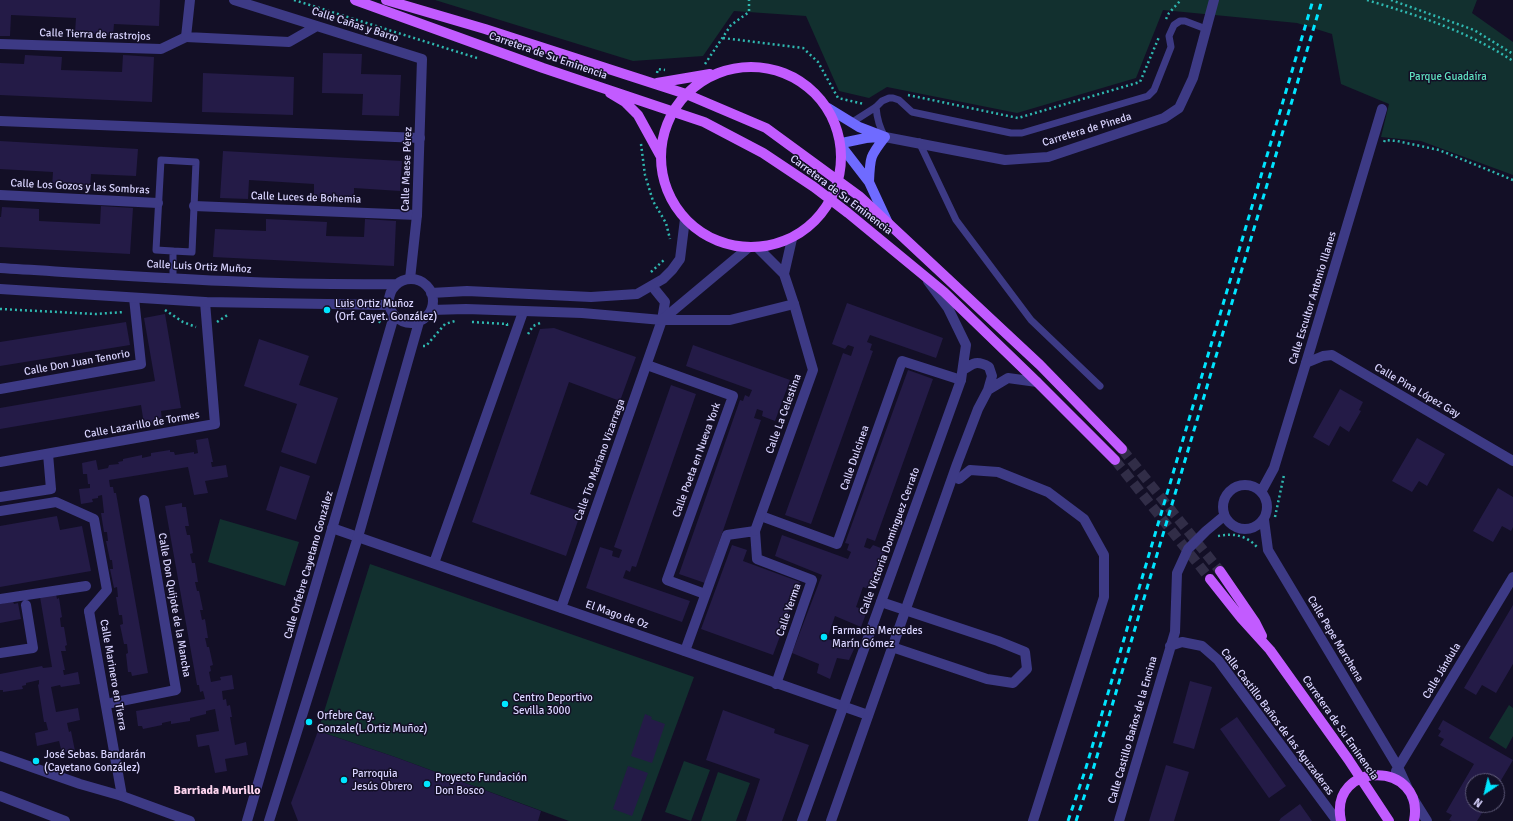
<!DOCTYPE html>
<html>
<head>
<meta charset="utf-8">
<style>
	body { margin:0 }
	#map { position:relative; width:1513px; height:821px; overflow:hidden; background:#130f26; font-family:Signika,sans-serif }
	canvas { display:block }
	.north { position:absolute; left:1465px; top:773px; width:40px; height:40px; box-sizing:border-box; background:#130f26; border:1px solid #625e7d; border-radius:50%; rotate:215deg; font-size:11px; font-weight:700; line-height:16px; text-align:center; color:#d9d4ff }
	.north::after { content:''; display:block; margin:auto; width:14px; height:18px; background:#00e5ff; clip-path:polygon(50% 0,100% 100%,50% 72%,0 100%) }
</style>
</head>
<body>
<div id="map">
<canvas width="1513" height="821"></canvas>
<div class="north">N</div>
</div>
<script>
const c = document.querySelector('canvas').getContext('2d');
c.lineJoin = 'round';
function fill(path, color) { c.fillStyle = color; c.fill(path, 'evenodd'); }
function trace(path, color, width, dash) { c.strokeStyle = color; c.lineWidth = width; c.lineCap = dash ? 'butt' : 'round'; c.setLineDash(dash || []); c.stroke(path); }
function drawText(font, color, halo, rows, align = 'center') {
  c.font = font + ' Signika,sans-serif'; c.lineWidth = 3; c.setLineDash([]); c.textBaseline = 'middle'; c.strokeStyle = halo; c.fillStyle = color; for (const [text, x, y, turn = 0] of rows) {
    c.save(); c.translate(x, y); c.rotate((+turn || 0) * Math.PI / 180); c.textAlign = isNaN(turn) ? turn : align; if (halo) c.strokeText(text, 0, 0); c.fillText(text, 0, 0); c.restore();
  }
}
fill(new Path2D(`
	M 435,0 L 1477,0 L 1472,13 L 1513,42 L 1513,175 L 1421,141 L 1381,137 L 1389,104 L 1341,84 L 1332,34 L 1297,23 L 1163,10 L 1136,78 L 1017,113 L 887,87 L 869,98 L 839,91 L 806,16 L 734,11 L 703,56 L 633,61 Z
	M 220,519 L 299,542 L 285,586 L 208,562 Z
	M 370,564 L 694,677 L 641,821 L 569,821 L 395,757 L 318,731 Z
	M 1509,705 L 1513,708 L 1513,736 L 1506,749 L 1489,738 Z
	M 684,761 L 710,770 L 691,821 L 665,812 Z
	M 718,772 L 750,783 L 736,821 L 701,821 Z`), '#12302f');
fill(new Path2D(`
	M 0,0 L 160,0 L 159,26 L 114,24 L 113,35 L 75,33 L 76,18 L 11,15 L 10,36 L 0,36 Z
	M 323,53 L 362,54 L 361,74 L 401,75 L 399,116 L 362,115 L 363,94 L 322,93 Z
	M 25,55 L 62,57 L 61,70 L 122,72 L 123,55 L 154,57 L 152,102 L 0,95 L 0,63 L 24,64 Z
	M 203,73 L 294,77 L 293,115 L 202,112 Z
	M 0,141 L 138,149 L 136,176 L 91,174 L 90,189 L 52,187 L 53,172 L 0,169 Z
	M 223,151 L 402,161 L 400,191 L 354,188 L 354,200 L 314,198 L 314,184 L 249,180 L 248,199 L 220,198 Z
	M 101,206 L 133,208 L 130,254 L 0,247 L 0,217 L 1,217 L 2,207 L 39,209 L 39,221 L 100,224 Z
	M 266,219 L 327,222 L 326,236 L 364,237 L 365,219 L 396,221 L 394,266 L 213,257 L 215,229 L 266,231 Z
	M 847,303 L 943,338 L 936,358 L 870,335 L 867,342 L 872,344 L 870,350 L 873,351 L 811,524 L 785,515 L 843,353 L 851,356 L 854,347 L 848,345 L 845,349 L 832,344 Z
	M 165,314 L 181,408 L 161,411 L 162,421 L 144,424 L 141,405 L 0,429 L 0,408 L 155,381 L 144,318 Z
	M 126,322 L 130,345 L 0,366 L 0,342 Z
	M 554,328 L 636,357 L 620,401 L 569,382 L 530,494 L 581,512 L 566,556 L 472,522 L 540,329 Z
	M 259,339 L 309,356 L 299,385 L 338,398 L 316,464 L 281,452 L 297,404 L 244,386 Z
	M 693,345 L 790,380 L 775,421 L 762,416 L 763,411 L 757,409 L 754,418 L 761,420 L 705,583 L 679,574 L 740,400 L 743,401 L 745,395 L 749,397 L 752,390 L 686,366 Z
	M 908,370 L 933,379 L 875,541 L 867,538 L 864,547 L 870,549 L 873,545 L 886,550 L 872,590 L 863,587 L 856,607 L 867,611 L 861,627 L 835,616 L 827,639 L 855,647 L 849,660 L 837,658 L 830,679 L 817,673 L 819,664 L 792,653 L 822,575 L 775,556 L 782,535 L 848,559 L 851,552 L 847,550 L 849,544 L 845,543 Z
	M 671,385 L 696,394 L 636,567 L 632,566 L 630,572 L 626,570 L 623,578 L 690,601 L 682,622 L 586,588 L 600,547 L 613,551 L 612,556 L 619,558 L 622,550 L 614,547 Z
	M 1340,389 L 1363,402 L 1359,410 L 1361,411 L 1349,432 L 1340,426 L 1329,446 L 1313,437 Z
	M 208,438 L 213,462 L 211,462 L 212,467 L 226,465 L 228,477 L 205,481 L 208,493 L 194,495 L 188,467 L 109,480 L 110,487 L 113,487 L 114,493 L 116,493 L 148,673 L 132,676 L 131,672 L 128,672 L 126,654 L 128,653 L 127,644 L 124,644 L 120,625 L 123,624 L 122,615 L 119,615 L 116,597 L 118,597 L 117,587 L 114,588 L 110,569 L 113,569 L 112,560 L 110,560 L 106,541 L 108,541 L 107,532 L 104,532 L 101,513 L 104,513 L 102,495 L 98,496 L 98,498 L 92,499 L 93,502 L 81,504 L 79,489 L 90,488 L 90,484 L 88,484 L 87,474 L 83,474 L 82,463 L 96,460 L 98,470 L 108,468 L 109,465 L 119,464 L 118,462 L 123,461 L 123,459 L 142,455 L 142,458 L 151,456 L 151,453 L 170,450 L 170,452 L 174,452 L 175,455 L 194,452 L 194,454 L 198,453 L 196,440 Z
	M 1417,438 L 1445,454 L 1427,486 L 1419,481 L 1412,492 L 1392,481 Z
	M 280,466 L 310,476 L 296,520 L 266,510 Z
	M 1498,488 L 1513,497 L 1513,527 L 1511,531 L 1502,526 L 1493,542 L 1473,531 Z
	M 182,503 L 182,507 L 186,507 L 189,526 L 185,526 L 187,535 L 190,535 L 193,553 L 190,554 L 192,563 L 195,563 L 198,582 L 195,582 L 197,591 L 199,591 L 203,610 L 200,610 L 202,620 L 205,619 L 208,638 L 205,638 L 206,642 L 207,647 L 209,647 L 213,665 L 210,666 L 211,671 L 209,672 L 211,682 L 221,680 L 220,677 L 232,675 L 234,689 L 222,691 L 223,700 L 226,699 L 227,706 L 230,705 L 232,717 L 230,717 L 235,745 L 246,742 L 248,755 L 225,759 L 227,771 L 215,773 L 209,745 L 198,747 L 196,735 L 219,731 L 215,709 L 206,711 L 206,714 L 190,718 L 190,721 L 171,724 L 171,721 L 162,723 L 162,725 L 143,729 L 142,726 L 138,726 L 136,711 L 205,699 L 203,691 L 200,692 L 199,685 L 197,685 L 165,506 Z
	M 57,516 L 60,530 L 82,526 L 91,571 L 0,587 L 0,526 Z
	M 732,545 L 747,550 L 743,561 L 800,582 L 773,655 L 701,629 Z
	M 56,594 L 57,599 L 59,598 L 62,617 L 60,618 L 61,627 L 64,627 L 67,645 L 65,646 L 66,651 L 61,651 L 65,670 L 63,670 L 64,675 L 78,672 L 80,684 L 61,687 L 60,685 L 51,687 L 56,712 L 78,708 L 80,720 L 67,723 L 69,732 L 71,731 L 75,751 L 62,753 L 59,741 L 37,746 L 35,733 L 48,730 L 46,722 L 44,722 L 38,685 L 39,684 L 39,680 L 26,683 L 26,685 L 22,686 L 23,689 L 3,692 L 3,690 L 0,690 L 0,674 L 42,666 L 43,668 L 52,667 L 40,597 Z
	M 13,601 L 14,604 L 18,603 L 21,619 L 0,623 L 0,604 Z
	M 1513,605 L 1513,664 L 1496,693 L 1482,685 L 1476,695 L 1464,688 Z
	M 1190,681 L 1212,687 L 1194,749 L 1173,743 Z
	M 723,710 L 775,729 L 774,733 L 809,745 L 782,821 L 746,821 L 760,779 L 706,760 Z
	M 645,714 L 652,717 L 651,719 L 665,724 L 652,763 L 631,756 Z
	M 1237,717 L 1286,786 L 1269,798 L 1220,729 Z
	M 1443,720 L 1513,760 L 1497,787 L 1497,781 L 1473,781 L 1473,805 L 1487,805 L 1477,821 L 1452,821 L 1449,820 L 1452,815 L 1446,812 L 1474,764 L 1440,745 L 1444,739 L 1438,736 L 1441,731 L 1438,729 Z
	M 318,731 L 395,757 L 541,811 L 538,821 L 298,821 L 291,803 Z
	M 1166,765 L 1189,772 L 1174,821 L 1149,821 Z
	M 628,766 L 648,773 L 632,816 L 613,809 Z
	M 1300,804 L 1312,821 L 1279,821 L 1281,818 Z`), '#241b47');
trace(new Path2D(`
	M 1122,449 L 1220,571
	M 1115,460 L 1210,579`), '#312d47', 10, [10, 5]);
trace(new Path2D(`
	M 294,0 L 477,58
	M 1367,0 C 1419,16 1467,31 1513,61
	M 1391,0 L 1474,30 L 1513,54
	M 1166,19 L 1169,13 L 1180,1
	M 723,38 L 803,48 L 818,62 L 838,98 L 864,104
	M 705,64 L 731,25 L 749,12 L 749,0
	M 657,73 L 658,69 L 665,70
	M 908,95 L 1018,118 L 1140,82 L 1159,37
	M 1384,142 L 1385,140 L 1397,141 L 1439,150 L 1513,180
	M 641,144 L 645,175 L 653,201 L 666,223 L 670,239
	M 651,272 L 665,259
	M 0,309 L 96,314 L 124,312
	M 165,310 L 183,322 L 196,327
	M 371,315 L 381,323
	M 217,322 L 229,314
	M 472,322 L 507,324 L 507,326
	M 528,334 L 533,326 L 540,323
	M 423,346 L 426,346 L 445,324 L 455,321
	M 1275,517 L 1284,475
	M 1218,536 C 1233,533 1246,535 1257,547`), '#2fb8b0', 2.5, [2, 3]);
trace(new Path2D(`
	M 876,107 C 877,119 879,127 885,137
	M 851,123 L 876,107 L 882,101 L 889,98 L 893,98 L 899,100 L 912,112 L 1011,133 L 1022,133 L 1148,96 L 1154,90 L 1171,47 L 1169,36 L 1174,25 L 1180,21 L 1185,21 L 1206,29
	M 919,142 L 956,220 L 1031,320 L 1100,386
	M 173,251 L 156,250 L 161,160 L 196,162 L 192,252 L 173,251 L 173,278`), '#3d3a85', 7);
trace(new Path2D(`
	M 0,44 L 161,49 L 186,37
	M 0,121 L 420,138
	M 0,195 L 158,203
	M 194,206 L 417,215
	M 1306,363 L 1382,109
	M 647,365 L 733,396 L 667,580 L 705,594
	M 0,389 L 141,364 L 134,298
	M 959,479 L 970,470 L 998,472 L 1048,492 L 1084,519 L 1104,555 L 1104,597 L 1033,821
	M 0,511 L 56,502 L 94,519 L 107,590 L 89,611
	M 761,516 L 837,544 L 902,361 L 961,380
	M 0,599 L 86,586
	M 685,651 L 727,535 L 755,531 L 757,559 L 812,580 L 776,684
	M 0,653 L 33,648 L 26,605
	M 106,704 L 176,690 L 144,500`), '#3d3a85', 10);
trace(new Path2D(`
	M 190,0 L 186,37 L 289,42 L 317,26
	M 234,0 L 422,59 L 417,215 L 410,279
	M 885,137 L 1005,160 L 1048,157 L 1164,118 L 1179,108 L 1193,78 L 1214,0
	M 0,462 L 215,424 L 205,302
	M1223 507a22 22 0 1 1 44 0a22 22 0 1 1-44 0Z
	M 1261,492 L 1274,468 L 1306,363 L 1323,356 L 1332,355 L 1513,461
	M 0,497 L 51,489 L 48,454
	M 1264,520 L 1268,550 L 1398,767 L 1409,791
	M 332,528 L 868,715
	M 755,531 L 813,370 L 794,304
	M 434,563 L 523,312
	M 881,602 L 998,641 L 1025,652 L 1027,669 L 1013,683 L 987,679 L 892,647
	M 561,608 L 662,320 L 665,302 L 652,286
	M 89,611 L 122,796
	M 1170,646 L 1182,642 L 1202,646 L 1218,660 L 1337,821
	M 1396,771 L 1513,577
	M 1412,797 L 1427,821
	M 1119,821 L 1175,632 L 1177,573 L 1188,549 L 1206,531 L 1224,516`), '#3d3a85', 10);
trace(new Path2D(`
	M 0,268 C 132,276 265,286 397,284
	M 784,274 L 792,239
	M389 301a22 22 0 1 1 44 0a22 22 0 1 1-44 0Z
	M 0,289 L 205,302 L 389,305
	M 431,293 L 467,291 L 591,297 L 637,294 L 663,279 L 672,270 L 680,259 L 685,219
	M 431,310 L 466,309 L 582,313 L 662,320 L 730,320 L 794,304 L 784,274 L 758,248
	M 662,320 L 748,248
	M 963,370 C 973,363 977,360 989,367 L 992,376 L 988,390
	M 0,756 L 80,784 L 122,796 L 190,821
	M 0,796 L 65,821
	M 247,821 L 394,316
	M 269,821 L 358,537 L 419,322
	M 802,821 L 961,380 L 966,345 L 948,308 L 928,281
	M 831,821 L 957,464 L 978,409 L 988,390 L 1008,378 L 1037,382`), '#3d3a85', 10);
trace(new Path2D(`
	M 828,108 L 859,127 L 885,137
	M 842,143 L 866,138 L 879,137
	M 842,147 L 869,182 L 888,223
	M 869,182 C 870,157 870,156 885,137`), '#6f6bff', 10);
trace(new Path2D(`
	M 355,0 L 543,68 L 704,122 L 763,153 L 814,187 L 848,213 L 944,292 L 1037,382 L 1115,460
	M 386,0 L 485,29 L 686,94 L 766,128 L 859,196 L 1040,365 L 1122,449
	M661 157a90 90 0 1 1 180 0a90 90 0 1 1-180 0Z
	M 657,83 L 710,74
	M 610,93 L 625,102 L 638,115 L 660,155
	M 1220,571 L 1255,622 L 1262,636
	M 1210,579 L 1241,618 L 1270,650 L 1348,759 L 1389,821
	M 1341,821 C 1328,760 1426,760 1414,821`), '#c25bff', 10);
trace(new Path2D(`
	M 1068,821 L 1085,771 L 1313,0
	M 1076,821 L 1092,773 L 1322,0`), '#00e5ff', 3, [6, 5]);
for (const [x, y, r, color] of [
	[327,310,4,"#00e5ff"],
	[824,637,4,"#00e5ff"],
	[505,704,4,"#00e5ff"],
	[309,722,4,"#00e5ff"],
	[36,761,4,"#00e5ff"],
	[344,780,4,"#00e5ff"],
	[427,784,4,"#00e5ff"]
]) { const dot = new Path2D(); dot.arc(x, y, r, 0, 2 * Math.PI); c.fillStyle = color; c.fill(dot); trace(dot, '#130f26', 1.5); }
drawText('11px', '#d9d4ff', '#130f26', [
	["Calle Cañas y Barro",355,25,18],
	["Calle Tierra de rastrojos",95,35,2],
	["Carretera de Su Eminencia",548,56,19],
	["Carretera de Pineda",1087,130,-17],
	["Calle Maese Pérez",407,169,-88],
	["Calle Los Gozos y las Sombras",80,187,3],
	["Carretera de Su Eminencia",841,195,37],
	["Calle Luces de Bohemia",306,198,2],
	["Calle Luis Ortiz Muñoz",199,267,3],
	["Calle Escultor Antonio Illanes",1313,298,-73],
	["Calle Don Juan Tenorio",77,363,-10],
	["Calle Pina López Gay",1417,391,30],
	["Calle La Celestina",784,414,-70],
	["Calle Lazarillo de Tormes",142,425,-10],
	["Calle Dulcinea",855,458,-71],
	["Calle Tio Mariano Vizarraga",600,460,-70],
	["Calle Poeta en Nueva York",697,460,-70],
	["Calle Victoria Domínguez Cerrato",890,541,-70],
	["Calle Orfebre Cayetano González",309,565,-74],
	["Calle Don Quijote de la Mancha",174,605,80],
	["Calle Yerma",789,610,-71],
	["El Mago de Oz",617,615,19],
	["Calle Pepe Marchena",1335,639,59],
	["Calle Jándula",1442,671,-59],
	["Calle Marinero en Tierra",113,675,80],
	["Calle Castillo Baños de las Aguzaderas",1277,722,53],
	["Carretera de Su Eminencia",1340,728,55],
	["Calle Castillo Baños de la Encina",1133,730,-74]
]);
drawText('11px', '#5fe0c0', '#130f26', [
	["Parque Guadaíra",1448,77]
]);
drawText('11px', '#d9d4ff', '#130f26', [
	["Luis Ortiz Muñoz",335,304],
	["(Orf. Cayet. González)",335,317],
	["Farmacia Mercedes",832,631],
	["Marín Gómez",832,644],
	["Centro Deportivo",513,698],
	["Sevilla 3000",513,711],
	["Orfebre Cay.",317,716],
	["Gonzale(L.Ortiz Muñoz)",317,729],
	["José Sebas. Bandarán",44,755],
	["(Cayetano González)",44,768],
	["Parroquia",352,774],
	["Jesús Obrero",352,787],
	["Proyecto Fundación",435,778],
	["Don Bosco",435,791]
], 'left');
drawText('bold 12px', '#ffd6f0', '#130f26', [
	["Barriada Murillo",217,791]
]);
</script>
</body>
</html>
